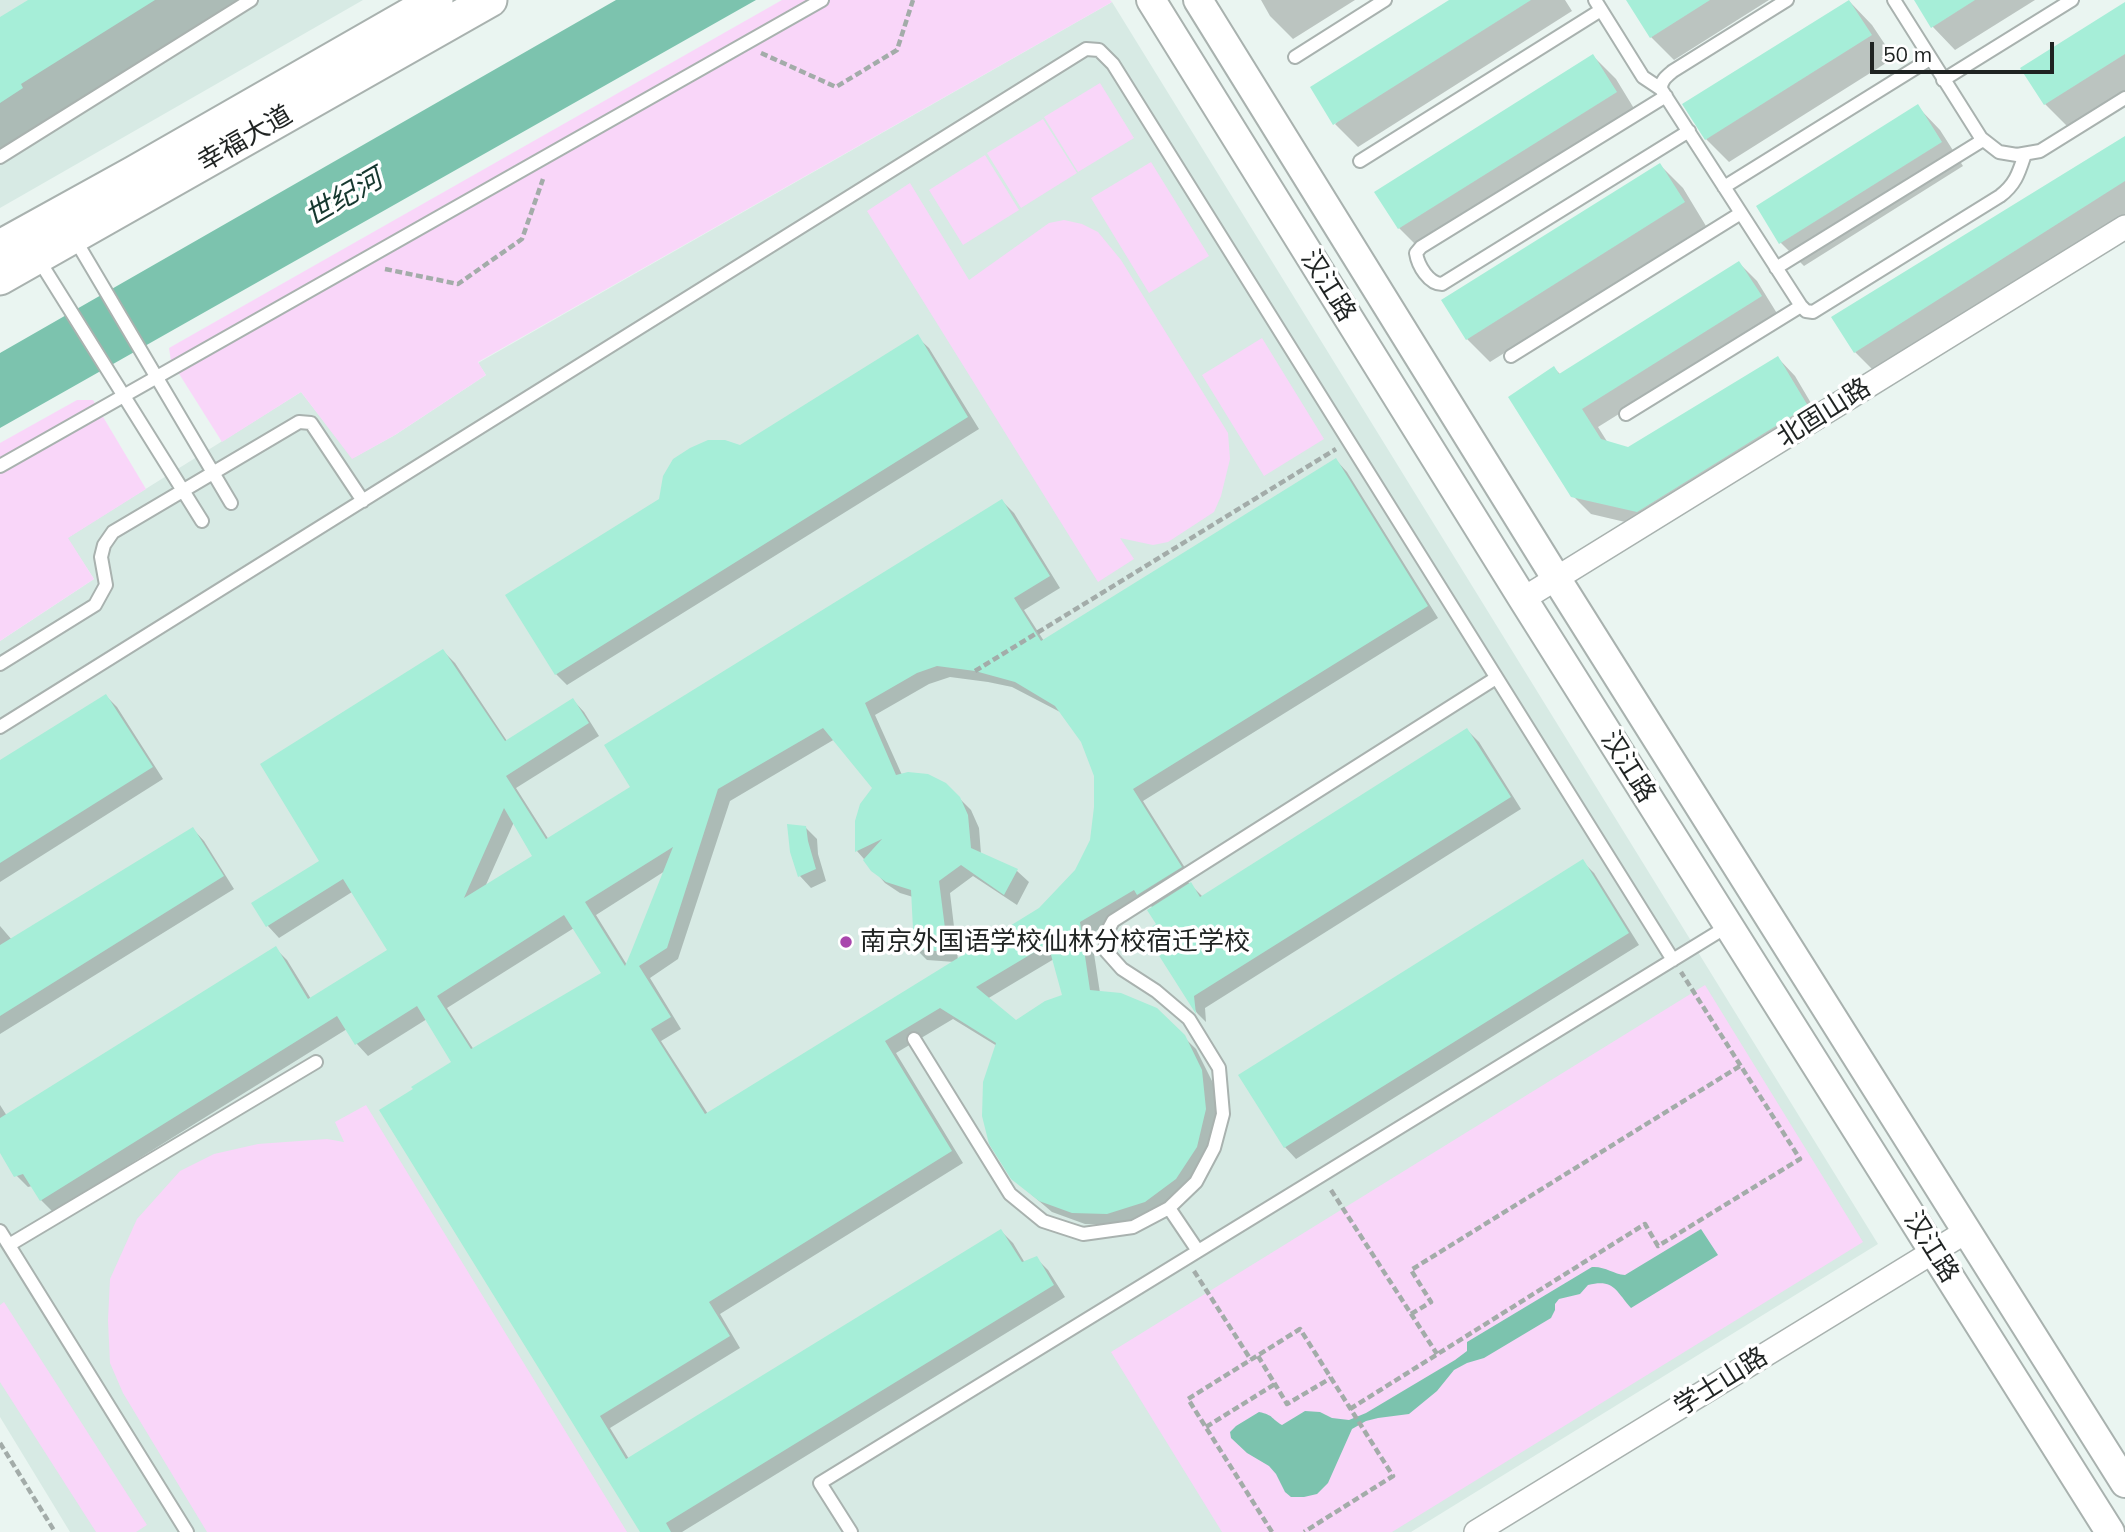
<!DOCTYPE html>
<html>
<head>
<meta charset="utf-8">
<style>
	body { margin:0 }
	#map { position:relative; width:2125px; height:1532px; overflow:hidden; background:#eaf5f1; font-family:Mulish,sans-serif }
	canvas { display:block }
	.scale { position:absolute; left:1870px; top:42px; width:184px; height:32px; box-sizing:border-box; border:4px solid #1f2322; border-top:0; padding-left:9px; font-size:21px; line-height:24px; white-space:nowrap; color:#1f2322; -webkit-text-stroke:5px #fff; paint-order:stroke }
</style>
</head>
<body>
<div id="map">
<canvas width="2125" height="1532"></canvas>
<div class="scale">50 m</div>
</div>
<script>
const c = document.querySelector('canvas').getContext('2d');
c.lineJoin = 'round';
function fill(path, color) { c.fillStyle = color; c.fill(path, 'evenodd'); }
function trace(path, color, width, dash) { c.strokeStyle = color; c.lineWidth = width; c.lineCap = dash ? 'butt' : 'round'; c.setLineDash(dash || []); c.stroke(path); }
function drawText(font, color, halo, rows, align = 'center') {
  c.font = font + ' Mulish,"Noto Sans SC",sans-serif'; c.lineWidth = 7; c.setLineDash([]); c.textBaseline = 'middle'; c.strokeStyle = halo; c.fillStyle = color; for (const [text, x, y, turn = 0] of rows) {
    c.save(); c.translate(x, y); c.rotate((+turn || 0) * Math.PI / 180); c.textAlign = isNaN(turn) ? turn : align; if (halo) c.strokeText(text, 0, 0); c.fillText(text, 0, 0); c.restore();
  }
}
fill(new Path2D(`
	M 0,0 L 363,0 L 0,208 Z
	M 1112,2 L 1878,1244 L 1411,1532 L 70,1532 L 0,1417 L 0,641 L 94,579 L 67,538 L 301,392 L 353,458 L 395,435 L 486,375 L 478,363 Z`), '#d7eae4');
fill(new Path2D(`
	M 782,0 L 1110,0 L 1112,2 L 478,362 L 486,375 L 395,435 L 352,459 L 301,392 L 222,442 L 171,361 L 169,348 Z
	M 1100,83 L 1134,138 L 1078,172 L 1044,117 Z
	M 1043,119 L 1077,173 L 1021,208 L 987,153 Z
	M 985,155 L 1019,210 L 963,245 L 929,190 Z
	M 1151,162 L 1209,256 L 1149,293 L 1091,198 Z
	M 910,183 L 969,280 L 1049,223 L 1064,220 L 1082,224 L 1098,232 L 1121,260 L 1228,433 L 1230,459 L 1221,496 L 1214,512 L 1168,542 L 1153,545 L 1120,538 L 1134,559 L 1098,582 L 867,211 Z
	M 1262,338 L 1324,439 L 1264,476 L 1202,375 Z
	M 77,400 L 93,400 L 146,489 L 68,538 L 94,579 L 0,641 L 0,443 Z
	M 1705,985 L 1863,1242 L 1392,1532 L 1222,1532 L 1111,1352 Z
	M 366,1105 L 627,1532 L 207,1532 L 123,1393 L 110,1363 L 108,1320 L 110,1279 L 137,1219 L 180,1171 L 214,1154 L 258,1144 L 327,1139 L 344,1142 L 335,1122 Z
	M 4,1302 L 147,1525 L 136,1532 L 96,1532 L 0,1382 L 0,1305 Z`), '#f9d6f9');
fill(new Path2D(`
	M 616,0 L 756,0 L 0,428 L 0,353 Z
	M 1701,1229 L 1718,1255 L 1631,1308 C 1615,1290 1614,1279 1588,1285 L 1580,1294 L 1559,1299 L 1555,1304 L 1555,1310 L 1551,1318 L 1484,1358 L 1467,1363 L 1454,1370 L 1437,1391 L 1409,1414 L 1378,1418 L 1366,1421 L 1352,1429 L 1328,1483 L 1317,1494 L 1304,1497 L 1291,1497 L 1285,1492 L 1276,1474 L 1269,1466 L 1247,1453 L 1231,1438 L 1230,1432 L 1236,1426 L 1259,1412 C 1274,1415 1271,1419 1282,1425 L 1305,1411 L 1320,1412 L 1332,1418 L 1349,1420 L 1366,1413 L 1455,1360 L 1467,1351 L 1467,1342 L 1592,1267 C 1605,1266 1613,1274 1625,1275 Z`), '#7cc3ae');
fill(new Path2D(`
	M 31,0 L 241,0 L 52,117 L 54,121 L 0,155 L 0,19 Z
	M 1261,0 L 1355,0 L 1293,39 L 1270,16 Z
	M 1452,0 L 1565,0 L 1572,11 L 1358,147 L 1335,124 Z
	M 1628,0 L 1769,0 L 1674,60 L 1651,37 Z
	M 1916,0 L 2035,0 L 1955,50 L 1933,27 Z
	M 1850,2 L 1872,25 L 1894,58 L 1729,162 L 1706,139 L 1685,105 Z
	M 2125,4 L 2125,91 L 2068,127 L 2045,104 Z
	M 1593,56 L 1616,79 L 1638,115 L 1422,251 L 1399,228 L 1376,192 Z
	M 1918,107 L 1940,130 L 1963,166 L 1804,266 L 1781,243 L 1758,207 Z
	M 2125,138 L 2125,218 L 1878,375 L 1855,352 Z
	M 1660,165 L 1683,188 L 1706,226 L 1490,362 L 1467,339 Z
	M 1739,263 L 1757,281 L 1778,315 L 1598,427 L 1608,443 L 1628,449 L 1778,358 L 1795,376 L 1824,425 L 1655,529 L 1591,514 L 1573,496 L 1554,368 L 1561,375 Z
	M 917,337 L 929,348 L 979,429 L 567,685 L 556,674 L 660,500 L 740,447 Z
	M 1336,460 L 1347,472 L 1438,618 L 1143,801 L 1192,879 L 1188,882 L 1203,897 L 1467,730 L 1479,742 L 1521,809 L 1205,1008 L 1206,1022 L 1197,1013 L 1146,932 L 1158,925 L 1153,908 L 1146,901 L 1091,934 L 1100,993 L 1156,1010 L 1196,1049 L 1213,1083 L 1217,1121 L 1208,1159 L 1187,1191 L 1156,1214 L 1120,1225 L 1085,1224 L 1052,1212 L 1012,1178 L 997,1046 L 953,1019 L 896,1053 L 963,1163 L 720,1314 L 740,1348 L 610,1428 L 629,1459 L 1001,1231 L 1013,1243 L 1025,1263 L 1036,1258 L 1048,1270 L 1065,1297 L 682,1532 L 642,1532 L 454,1062 L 427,1019 L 368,1056 L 357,1044 L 347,1029 L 53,1212 L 41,1200 L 32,1186 L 28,1187 L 16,1175 L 0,1150 L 0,1105 L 7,1116 L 276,949 L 287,960 L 311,999 L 389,950 L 352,892 L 279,938 L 268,926 L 253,904 L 321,861 L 443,651 L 455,663 L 507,741 L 573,700 L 584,712 L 599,736 L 516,788 L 549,840 L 632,787 L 1002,501 L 1014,513 L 1060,588 L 1024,610 L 1044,641 ZM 950,677 L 988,682 L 1012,687 L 1062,713 L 1082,741 L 1095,776 L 1096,807 L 1092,840 L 1077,871 L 1040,910 L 958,960 L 950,893 L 973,876 L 1017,905 L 1029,882 L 1017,871 L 981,854 L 979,828 L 971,810 L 945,784 L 902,775 L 875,715 L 929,684 ZM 835,739 L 874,788 L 857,851 L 885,883 L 900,893 L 913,897 L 915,948 L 927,960 L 955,962 L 708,1114 L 661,1041 L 681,1029 L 650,978 L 678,959 L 730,801 ZM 514,822 L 535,856 L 485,887 ZM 665,871 L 627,965 L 596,915 ZM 574,928 L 603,974 L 474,1050 L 447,1008 ZM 1054,959 L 1064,997 L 1016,1023 L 987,999 Z
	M 106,696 L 117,707 L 163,779 L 0,882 L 0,762 Z
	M 805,827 L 817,839 L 818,854 L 826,881 L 811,888 L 800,876 L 791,852 Z
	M 193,829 L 204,841 L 234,889 L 0,1034 L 0,926 L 12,940 Z
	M 1583,862 L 1594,873 L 1639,945 L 1296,1159 L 1285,1147 Z`), '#0003');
fill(new Path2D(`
	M 28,0 L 155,0 L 21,84 L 23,88 L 0,103 L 0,17 Z
	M 1449,0 L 1531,0 L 1333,125 L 1310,87 Z
	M 1626,0 L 1710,0 L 1650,38 Z
	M 1849,0 L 1872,35 L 1705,140 L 1682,104 Z
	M 1914,0 L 1975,0 L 1931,28 Z
	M 2125,2 L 2125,54 L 2044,105 L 2020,68 Z
	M 1593,54 L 1617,92 L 1398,229 L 1374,192 Z
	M 1918,104 L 1942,142 L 1779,244 L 1756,206 Z
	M 2125,136 L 2125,181 L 1854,353 L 1831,317 Z
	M 1660,163 L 1685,202 L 1466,340 L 1441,300 Z
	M 1739,261 L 1762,296 L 1582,409 L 1601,439 L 1628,447 L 1778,356 L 1808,406 L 1637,512 L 1571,497 L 1508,397 L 1554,366 L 1559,374 Z
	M 918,334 L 968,417 L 555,675 L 505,595 L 659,499 L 663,476 L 673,459 L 690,448 L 708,440 L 725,440 L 740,445 Z
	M 1336,458 L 1428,606 L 1133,789 L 1182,867 L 1137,895 L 1134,890 L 1080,922 L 1090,990 L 1121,993 L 1157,1008 L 1185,1035 L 1202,1070 L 1206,1109 L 1197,1147 L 1176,1179 L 1145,1202 L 1107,1214 L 1072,1213 L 1039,1201 L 1011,1179 L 989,1144 L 982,1116 L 983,1082 L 996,1043 L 940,1008 L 885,1041 L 952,1151 L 709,1302 L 730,1336 L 600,1416 L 626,1459 L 1001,1229 L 1022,1262 L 1037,1256 L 1054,1285 L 666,1523 L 671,1532 L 640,1532 L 379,1110 L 413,1089 L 411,1087 L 451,1062 L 417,1006 L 355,1045 L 337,1016 L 40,1201 L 23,1174 L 14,1177 L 0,1153 L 0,1118 L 276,946 L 308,999 L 387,950 L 343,879 L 266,927 L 251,903 L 319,861 L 260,764 L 443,649 L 505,741 L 573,698 L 589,723 L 506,776 L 546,839 L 630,787 L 604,745 L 1002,499 L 1050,576 L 1014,598 L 1041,641 ZM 937,666 L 975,671 L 1015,682 L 1055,706 L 1081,742 L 1094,776 L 1094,807 L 1090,840 L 1075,870 L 1039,908 L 705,1114 L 651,1029 L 671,1017 L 639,966 L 667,948 L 718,789 L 823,728 L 872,788 L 860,804 L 855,821 L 855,852 L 882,839 L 863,860 L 871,871 L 886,882 L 911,890 L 914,949 L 948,952 L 939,881 L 961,865 L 1004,895 L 1018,869 L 971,848 L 968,815 L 960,797 L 946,783 L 928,774 L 908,772 L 896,775 L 865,703 L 917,673 ZM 504,808 L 532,856 L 464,898 ZM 673,847 L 631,952 L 625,966 L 585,902 ZM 564,915 L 601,973 L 471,1049 L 437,996 ZM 1048,944 L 1062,995 L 1045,1001 L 1016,1020 L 976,987 Z
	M 106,694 L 153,767 L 0,863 L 0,760 Z
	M 1467,728 L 1511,797 L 1194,996 L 1196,1014 L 1144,932 L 1156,924 L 1147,910 L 1191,882 L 1200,897 Z
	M 787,824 L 806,826 L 808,841 L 816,869 L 798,877 L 790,852 Z
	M 193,827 L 224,876 L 0,1016 L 0,945 Z
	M 1583,859 L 1629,933 L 1284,1148 L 1238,1075 Z`), '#a6eed8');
const service = new Path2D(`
	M 1595,0 L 1643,77 L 1661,89
	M 1787,0 L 1673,71 C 1667,76 1661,80 1661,89 L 1801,306 L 1806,311 L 1813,312 L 2000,196 C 2016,184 2019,172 2025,154
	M 1894,0 L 1981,138 L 1999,152 L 2017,155 L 2040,151 L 2125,98
	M 1295,57 L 1385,0
	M 1943,80 L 2072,0
	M 1666,96 L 1421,247 L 1416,253 C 1418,266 1429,284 1442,284 L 1689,131
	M 0,157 L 251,0
	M 1360,161 L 1601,10
	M 1724,187 L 1930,59
	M 73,236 L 231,503
	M 37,257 L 202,521
	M 1776,268 L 1983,140
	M 1511,356 L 1741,213
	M 1626,414 L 1801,306
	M 0,466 L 822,0
	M 0,664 L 95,605 L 106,585 L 101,557 L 104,545 L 113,532 L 299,422 L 311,423 L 363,501
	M 0,727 L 1086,49 L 1099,50 L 1113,64 L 1673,960
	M 914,1039 L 1010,1194 L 1043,1221 L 1083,1234 L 1133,1227 L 1169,1208 L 1196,1182 L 1214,1148 L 1223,1114 L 1219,1068 L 1189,1019 L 1156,991 L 1122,969 L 1106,951 L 1106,934 L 1113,921 L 1496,678
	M 1169,1208 L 1198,1251
	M 0,1231 L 187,1532
	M 9,1245 L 316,1062
	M 851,1532 L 820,1483 L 1728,926`);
const minor = new Path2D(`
	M 1523,599 L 2125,227
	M 1476,1532 L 1967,1231`);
const tertiary = new Path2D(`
	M 1151,0 L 1523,599 L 2110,1532
	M 1198,0 L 1556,578 L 2125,1483`);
const secondary = new Path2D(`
	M 0,247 L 134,173 L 436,0
	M 0,278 L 490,0`);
trace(service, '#a9b2af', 16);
trace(minor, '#a9b2af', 26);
trace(tertiary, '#a9b2af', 32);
trace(secondary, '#a9b2af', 37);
trace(new Path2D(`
	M 761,53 L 836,87 L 897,50 L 913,0
	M 385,269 L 458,284 L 522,239 L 543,179
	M 975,671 L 1336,449
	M 1331,1190 L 1437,1354
	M 1194,1271 L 1251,1360
	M 1411,1314 L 1431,1302 L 1411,1270 L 1740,1066
	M 1258,1356 L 1287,1404 L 1331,1378
	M 1350,1409 L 1645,1224 L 1658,1246 L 1800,1159 L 1681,972
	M 1206,1427 L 1275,1384
	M 0,1443 L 55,1532
	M 1272,1532 L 1188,1399 L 1300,1329 L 1393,1476 L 1304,1532`), '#a3aca9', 4.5, [7, 3.5]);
trace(service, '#fff', 12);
trace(minor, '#fff', 23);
trace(tertiary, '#fff', 28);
trace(secondary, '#fff', 33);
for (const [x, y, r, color] of [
	[846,942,7,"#a946ad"]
]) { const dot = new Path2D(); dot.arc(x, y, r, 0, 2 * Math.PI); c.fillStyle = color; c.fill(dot); trace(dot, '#fff', 2.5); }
drawText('26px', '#1f2322', '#fff', [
	["幸福大道",245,139,-30],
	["汉江路",1328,286,58],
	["北固山路",1824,413,-32],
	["汉江路",1628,767,58],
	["汉江路",1931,1247,58],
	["学士山路",1721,1382,-32]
]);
drawText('26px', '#1f2322', '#fff', [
	["南京外国语学校仙林分校宿迁学校",860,942]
], 'left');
drawText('italic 28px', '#16382f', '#fff', [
	["世纪河",344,198,-30]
]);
</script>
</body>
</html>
